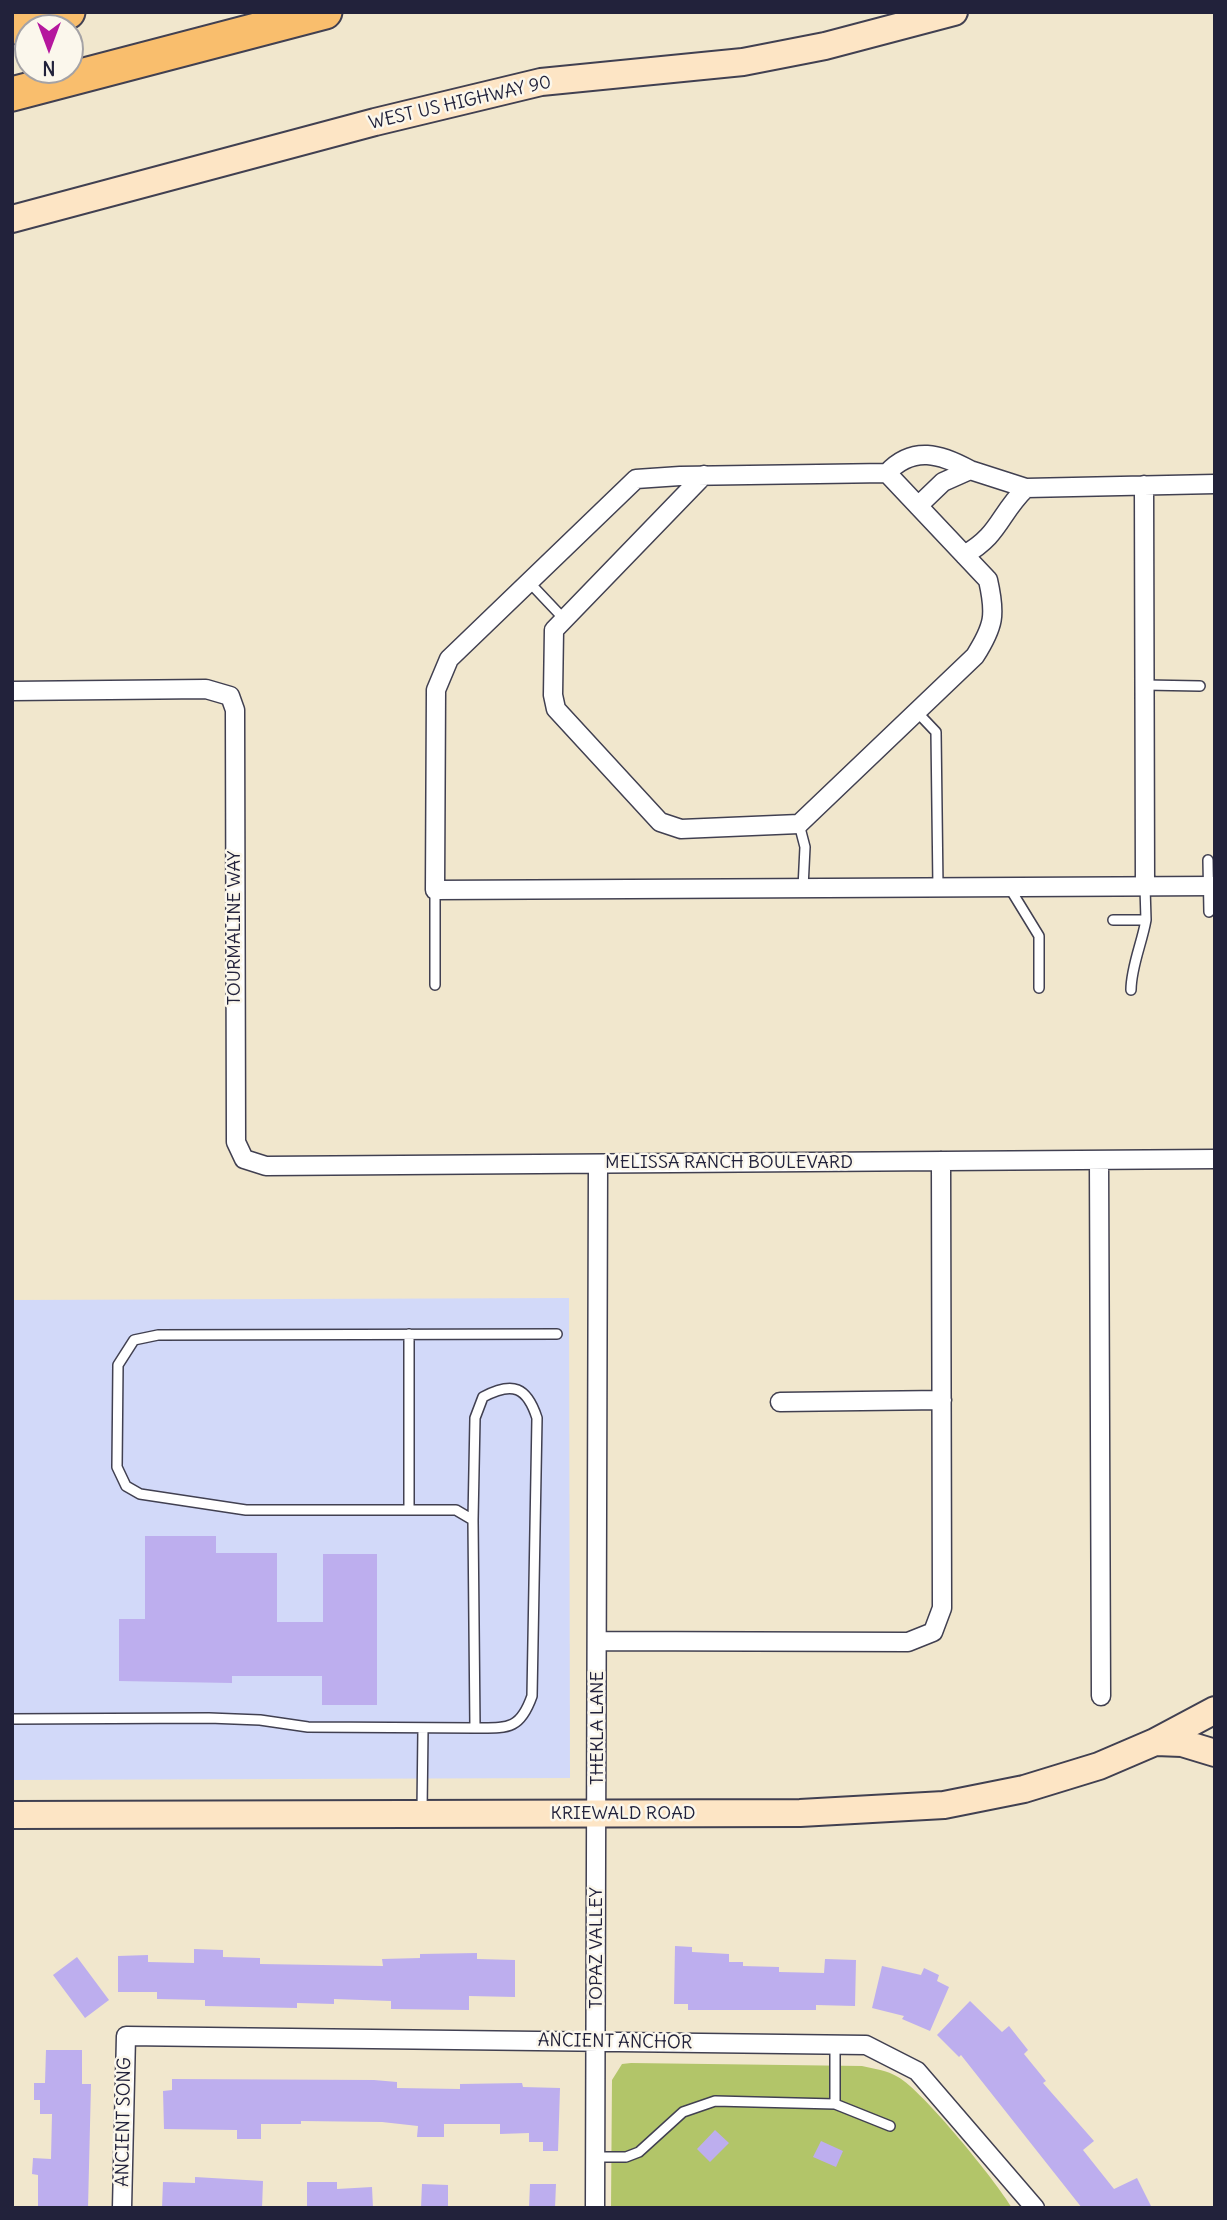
<!DOCTYPE html>
<html>
<head>
<meta charset="utf-8">
<style>
	body { margin:0 }
	#map { position:relative; width:1227px; height:2220px; overflow:hidden; background:#f1e7cd; font-family:Delius,sans-serif }
	canvas { display:block }
	.frame { position:absolute; inset:0; border:14px solid #22223b; pointer-events:none }
	.north { position:absolute; left:14px; top:14px; width:70px; height:70px; box-sizing:border-box; background:#fbf7ec; border:2px solid #a4a2a5; border-radius:50%; rotate:180deg; font-size:19px; font-weight:700; line-height:28px; text-align:center; color:#22223b }
	.north::after { content:''; display:block; margin:auto; width:24px; height:32px; background:#b5179e; clip-path:polygon(50% 0,100% 100%,50% 72%,0 100%) }
</style>
</head>
<body>
<div id="map">
<canvas width="1227" height="2220"></canvas>
<div class="frame"></div>
<div class="north">N</div>
</div>
<script>
const c = document.querySelector('canvas').getContext('2d');
c.lineJoin = 'round';
function fill(path, color) { c.fillStyle = color; c.fill(path, 'evenodd'); }
function trace(path, color, width, dash) { c.strokeStyle = color; c.lineWidth = width; c.lineCap = dash ? 'butt' : 'round'; c.setLineDash(dash || []); c.stroke(path); }
function drawText(font, color, halo, rows, align = 'center') {
  c.font = font + ' Delius,sans-serif'; c.lineWidth = 5; c.setLineDash([]); c.textBaseline = 'middle'; c.strokeStyle = halo; c.fillStyle = color; for (const [text, x, y, turn = 0] of rows) {
    c.save(); c.translate(x, y); c.rotate((+turn || 0) * Math.PI / 180); c.textAlign = isNaN(turn) ? turn : align; if (halo) c.strokeText(text, 0, 0); c.fillText(text, 0, 0); c.restore();
  }
}
fill(new Path2D(`
	M 569,1298 L 570,1778 L 12,1780 L 12,1300 Z`), '#d2d9f9');
fill(new Path2D(`
	M 631,2063 L 862,2066 C 874,2069 887,2070 898,2077 C 923,2091 996,2181 1012,2208 L 611,2208 L 612,2080 L 622,2064 Z`), '#b2c569');
fill(new Path2D(`
	M 145,1536 L 216,1536 L 216,1553 L 277,1553 L 277,1622 L 323,1622 L 323,1554 L 377,1554 L 377,1705 L 322,1705 L 322,1676 L 232,1676 L 232,1683 L 119,1681 L 119,1619 L 145,1619 Z
	M 675,1946 L 692,1947 L 692,1952 L 729,1954 L 729,1962 L 743,1962 L 743,1966 L 779,1967 L 779,1972 L 824,1973 L 825,1959 L 856,1960 L 855,2006 L 816,2005 L 816,2010 L 688,2010 L 688,2004 L 674,2004 Z
	M 194,1949 L 223,1950 L 223,1957 L 260,1958 L 260,1964 L 383,1966 L 382,1959 L 420,1958 L 420,1954 L 477,1953 L 477,1959 L 515,1960 L 515,1997 L 469,1996 L 469,2010 L 391,2009 L 391,2001 L 334,1999 L 334,2004 L 297,2003 L 297,2008 L 205,2006 L 205,2000 L 157,1999 L 157,1992 L 118,1992 L 118,1956 L 148,1955 L 148,1962 L 194,1963 Z
	M 77,1957 L 109,2000 L 85,2018 L 53,1975 Z
	M 882,1966 L 921,1975 L 924,1968 L 939,1975 L 937,1981 L 949,1987 L 930,2031 L 902,2019 L 904,2016 L 872,2008 Z
	M 970,2001 L 1002,2032 L 1009,2026 L 1028,2050 L 1024,2054 L 1046,2081 L 1043,2083 L 1094,2141 L 1083,2150 L 1114,2189 L 1137,2178 L 1152,2208 L 1082,2208 L 961,2055 L 959,2057 L 937,2035 Z
	M 46,2050 L 82,2050 L 82,2084 L 91,2084 L 88,2208 L 38,2208 L 38,2175 L 32,2174 L 33,2158 L 51,2159 L 52,2114 L 40,2114 L 40,2100 L 34,2100 L 34,2083 L 45,2083 Z
	M 172,2079 L 374,2080 L 397,2082 L 397,2088 L 460,2089 L 460,2084 L 522,2083 L 523,2087 L 560,2088 L 558,2151 L 543,2151 L 543,2142 L 529,2142 L 529,2133 L 500,2134 L 500,2124 L 444,2124 L 444,2137 L 417,2137 L 418,2126 L 382,2122 L 301,2121 L 301,2124 L 261,2124 L 261,2139 L 237,2139 L 237,2130 L 164,2129 L 163,2091 L 172,2090 Z
	M 715,2130 L 729,2143 L 710,2162 L 697,2149 Z
	M 821,2141 L 843,2151 L 836,2167 L 813,2157 Z
	M 195,2177 L 263,2181 L 262,2208 L 162,2208 L 163,2182 L 195,2183 Z
	M 307,2182 L 337,2182 L 337,2189 L 372,2187 L 373,2208 L 307,2208 Z
	M 422,2184 L 448,2185 L 448,2208 L 421,2208 Z
	M 530,2184 L 556,2184 L 555,2208 L 529,2208 Z`), '#bdaeee');
const lane = new Path2D(`
	M 529,582 L 564,619
	M 1145,685 L 1200,686
	M 917,712 L 936,732 L 938,888
	M 799,824 L 805,847 L 803,888
	M 1208,860 L 1209,912
	M 1009,887 L 1039,936 L 1039,988
	M 1113,920 L 1146,920 L 1145,887
	M 435,985 L 435,890
	M 1131,990 C 1131,967 1142,943 1146,920
	M 409,1510 L 409,1334
	M 473,1520 L 475,1418 L 483,1397 C 513,1381 527,1387 537,1418 L 532,1696 C 520,1730 508,1728 475,1728
	M 12,1719 L 209,1718 L 260,1720 L 308,1727 L 475,1728 L 473,1520 L 456,1510 L 246,1510 L 140,1494 L 126,1486 L 117,1467 L 118,1365 L 134,1340 L 158,1335 L 557,1334
	M 422,1811 L 423,1729
	M 835,2104 L 835,2044
	M 596,2157 L 626,2157 L 639,2152 L 683,2112 L 715,2101 L 835,2104 L 890,2126`);
const street = new Path2D(`
	M 887,473 C 913,445 941,454 970,470
	M 704,475 L 554,630 L 553,695 L 556,709 L 660,822 L 681,829 L 799,824 L 975,656 C 994,626 996,615 988,580 L 887,473 L 680,476 L 636,479 L 449,659 L 436,690 L 435,890 L 1215,886
	M 1144,485 L 1145,887
	M 918,506 L 943,482 L 970,470 L 1026,488
	M 964,555 C 1000,535 999,514 1026,488 L 1215,484
	M 12,691 L 206,689 L 230,696 L 235,710 L 236,1142 L 244,1159 L 266,1166 L 1215,1159
	M 1099,1160 L 1101,1696
	M 780,1402 L 942,1400
	M 598,1641 L 908,1642 L 933,1632 L 942,1608 L 941,1161
	M 122,2208 L 126,2036 L 866,2045 L 917,2071 L 1035,2208
	M 595,2208 L 598,1164`);
const secondary = new Path2D(`
	M 12,219 L 375,122 L 541,82 L 743,62 L 825,46 L 954,12
	M 1156,1742 L 1182,1743 L 1215,1753
	M 12,1815 L 800,1813 L 944,1805 L 1024,1789 L 1099,1766 L 1155,1742 L 1215,1710`);
const highway = new Path2D(`
	M 12,27 L 68,12
	M 12,94 L 325,12`);
trace(lane, '#414051', 12);
trace(street, '#414051', 21);
trace(secondary, '#414051', 30);
trace(highway, '#414051', 37);
trace(lane, '#fff', 9);
trace(street, '#fff', 18);
trace(secondary, '#fde5c5', 26);
trace(highway, '#f9be6d', 33);
drawText('18px', '#22223b', '#fbf7ec', [
	["WEST US HIGHWAY 90",460,103,-13],
	["TOURMALINE WAY",235,928,-90],
	["MELISSA RANCH BOULEVARD",729,1163],
	["THEKLA LANE",598,1728,-90],
	["KRIEWALD ROAD",623,1814],
	["TOPAZ VALLEY",597,1948,-90],
	["ANCIENT ANCHOR",615,2042,1],
	["ANCIENT SONG",124,2122,-89]
]);
</script>
</body>
</html>
